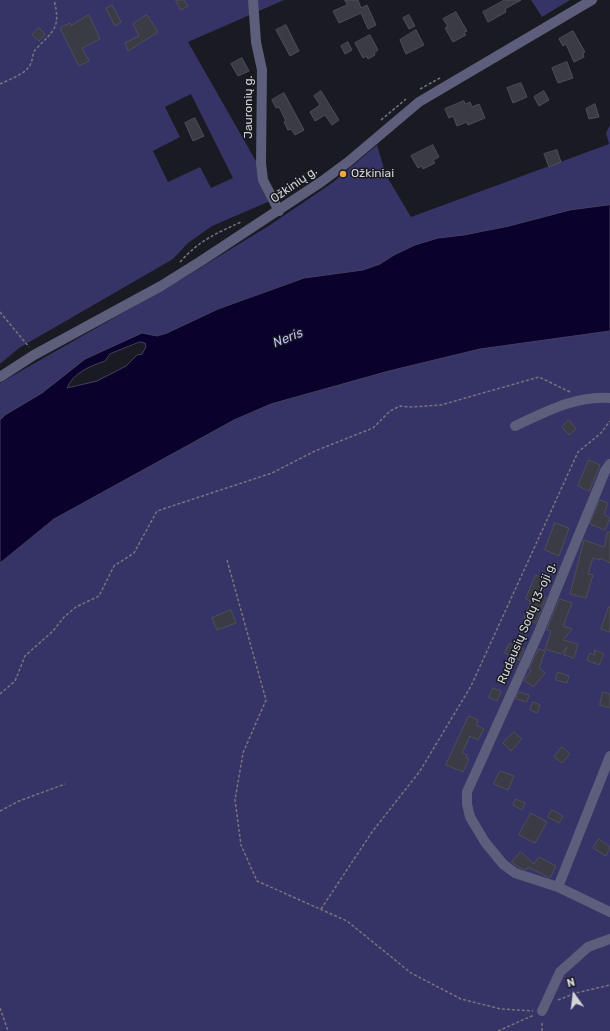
<!DOCTYPE html>
<html>
<head>
<meta charset="utf-8">
<style>
	body { margin:0 }
	#map { position:relative; width:610px; height:1031px; overflow:hidden; background:#191a22; font-family:Rubik,sans-serif }
	canvas { display:block }
	.north { position:absolute; left:554px; top:975px; width:40px; height:40px; -webkit-text-stroke:3px #191a22; paint-order:stroke; rotate:346deg; font-size:11px; font-weight:700; line-height:16px; text-align:center; color:#d2d3d9 }
	.north::after { content:''; display:block; margin:auto; width:14px; height:18px; background:#d2d3d9; clip-path:polygon(50% 0,100% 100%,50% 72%,0 100%) }
</style>
</head>
<body>
<div id="map">
<canvas width="610" height="1031"></canvas>
<div class="north">N</div>
</div>
<script>
const c = document.querySelector('canvas').getContext('2d');
c.lineJoin = 'round';
function fill(path, color) { c.fillStyle = color; c.fill(path, 'evenodd'); }
function trace(path, color, width, dash) { c.strokeStyle = color; c.lineWidth = width; c.lineCap = dash ? 'butt' : 'round'; c.setLineDash(dash || []); c.stroke(path); }
function drawText(font, color, halo, rows, align = 'center') {
  c.font = font + ' Rubik,sans-serif'; c.lineWidth = 3; c.setLineDash([]); c.textBaseline = 'middle'; c.strokeStyle = halo; c.fillStyle = color; for (const [text, x, y, turn = 0] of rows) {
    c.save(); c.translate(x, y); c.rotate((+turn || 0) * Math.PI / 180); c.textAlign = isNaN(turn) ? turn : align; if (halo) c.strokeText(text, 0, 0); c.fillText(text, 0, 0); c.restore();
  }
}
fill(new Path2D(`
	M 0,0 L 284,0 L 188,42 L 277,198 L 212,226 L 188,243 L 173,259 L 19,348 L 0,364 ZM 191,94 L 233,178 L 211,188 L 200,167 L 168,182 L 153,151 L 180,137 L 165,107 Z
	M 531,0 L 570,0 L 542,17 Z
	M 610,125 L 610,205 L 570,210 L 509,226 L 464,235 L 438,238 L 415,245 L 394,255 L 380,264 L 363,270 L 304,278 L 218,309 L 167,333 L 157,336 L 142,333 L 61,379 L 42,393 L 5,415 L 0,420 L 0,383 L 187,276 L 270,225 L 332,183 L 377,145 L 386,175 L 411,217 L 609,144 L 606,133 Z
	M 610,331 L 610,1031 L 0,1031 L 0,563 L 54,519 L 234,420 L 271,404 L 389,371 L 480,349 Z`), '#363466');
const water = new Path2D(`
	M 610,205 L 610,331 L 480,349 L 389,371 L 271,404 L 234,420 L 54,519 L 0,563 L 0,420 L 5,415 L 42,393 L 85,359 L 142,333 L 157,336 L 167,333 L 218,309 L 304,278 L 363,270 L 380,264 L 394,255 L 415,245 L 438,238 L 464,235 L 509,226 L 570,210 ZM 140,342 L 145,343 L 146,347 L 142,354 L 137,355 L 126,366 L 97,381 L 67,388 C 73,373 90,366 105,361 L 110,354 Z`);
fill(water, '#0a012c');
trace(water, '#464060', 1);
const building = new Path2D(`
	M 176,0 L 184,0 L 188,6 L 181,10 Z
	M 345,0 L 358,0 L 361,8 L 367,5 L 376,25 L 368,29 L 361,13 L 339,23 L 333,11 L 347,5 Z
	M 505,0 L 521,0 L 505,9 L 506,12 L 488,22 L 483,12 Z
	M 112,5 L 121,22 L 115,26 L 106,9 Z
	M 456,12 L 467,31 L 464,32 L 466,35 L 453,42 L 445,28 L 448,26 L 443,19 Z
	M 89,15 L 100,39 L 82,48 L 89,61 L 79,66 L 60,28 L 70,23 L 71,25 Z
	M 147,15 L 158,32 L 128,51 L 125,43 L 139,36 L 133,24 Z
	M 409,15 L 415,26 L 409,29 L 403,18 Z
	M 286,25 L 299,51 L 290,56 L 276,30 Z
	M 39,28 L 45,34 L 39,41 L 32,35 Z
	M 416,30 L 424,45 L 406,54 L 400,40 Z
	M 573,31 L 585,52 L 583,53 L 584,57 L 574,62 L 566,44 L 563,46 L 559,39 Z
	M 370,35 L 378,50 L 374,53 L 375,55 L 368,59 L 367,56 L 363,58 L 355,43 Z
	M 348,42 L 352,50 L 345,54 L 341,46 Z
	M 242,58 L 249,71 L 238,76 L 231,64 Z
	M 567,62 L 573,78 L 558,83 L 552,68 Z
	M 521,83 L 527,97 L 513,103 L 507,88 Z
	M 321,91 L 339,120 L 332,125 L 325,115 L 315,121 L 310,112 L 320,105 L 314,96 Z
	M 544,91 L 549,100 L 539,106 L 534,97 Z
	M 284,93 L 304,130 L 295,135 L 291,129 L 288,130 L 284,122 L 286,121 L 279,107 L 276,108 L 272,100 Z
	M 464,101 L 465,104 L 470,102 L 472,107 L 479,104 L 485,118 L 468,125 L 467,122 L 457,126 L 453,116 L 449,118 L 445,109 Z
	M 595,104 L 599,117 L 589,119 L 586,109 Z
	M 195,118 L 204,136 L 193,141 L 185,123 Z
	M 433,145 L 439,157 L 433,160 L 435,163 L 423,169 L 422,166 L 418,168 L 411,156 Z
	M 557,150 L 561,162 L 549,167 L 544,154 Z
	M 569,420 L 576,429 L 569,435 L 562,427 Z
	M 589,460 L 600,465 L 589,491 L 578,486 Z
	M 600,500 L 608,503 L 604,514 L 610,518 L 605,530 L 590,524 Z
	M 555,523 L 569,528 L 559,556 L 545,550 Z
	M 608,532 L 610,532 L 610,563 L 600,558 L 600,560 L 593,558 L 588,574 L 593,575 L 586,598 L 570,594 L 584,540 L 604,547 Z
	M 536,575 L 546,580 L 539,593 L 546,597 L 536,623 L 524,618 L 531,602 L 526,599 Z
	M 560,599 L 572,603 L 563,626 L 572,629 L 563,640 L 578,644 L 574,658 L 564,655 L 567,647 L 561,654 L 545,649 L 551,631 L 547,630 Z
	M 609,607 L 610,607 L 610,632 L 601,629 Z
	M 231,610 L 236,623 L 217,630 L 212,618 Z
	M 510,643 L 524,649 L 519,660 L 505,653 Z
	M 539,649 L 545,651 L 539,668 L 545,673 L 533,687 L 524,680 L 531,671 L 529,669 Z
	M 595,650 L 604,654 L 599,665 L 587,660 L 590,653 L 594,655 Z
	M 558,672 L 569,676 L 567,683 L 556,680 Z
	M 493,688 L 501,691 L 497,701 L 489,698 Z
	M 519,692 L 529,695 L 527,702 L 516,699 Z
	M 603,692 L 610,694 L 610,708 L 600,705 Z
	M 533,702 L 540,705 L 537,713 L 530,710 Z
	M 469,716 L 478,720 L 476,725 L 484,729 L 478,740 L 470,736 L 462,753 L 467,755 L 466,758 L 469,759 L 463,772 L 446,765 Z
	M 514,732 L 522,739 L 511,751 L 503,743 Z
	M 562,747 L 570,754 L 562,763 L 554,757 Z
	M 500,771 L 514,776 L 508,790 L 494,784 Z
	M 516,799 L 525,803 L 522,810 L 513,805 Z
	M 552,810 L 563,816 L 559,823 L 548,817 Z
	M 531,813 L 547,822 L 535,843 L 519,835 Z
	M 599,839 L 610,847 L 606,856 L 593,848 Z
	M 521,852 L 534,864 L 539,857 L 556,866 L 550,878 L 528,867 L 526,870 L 518,867 L 512,862 Z`);
fill(building, '#3a3b44');
trace(building, '#4d4e58', 1);
trace(new Path2D(`
	M 0,84 C 10,79 27,74 31,63 C 33,59 32,53 36,49 C 54,30 61,28 54,0
	M 420,89 L 440,78
	M 381,120 L 406,99
	M 180,262 C 200,240 215,234 241,222
	M 0,312 L 29,347
	M 227,560 L 266,700 L 243,753 L 235,800 L 241,845 L 257,881 L 347,921 L 411,973 L 461,999 L 501,1009 L 533,1011
	M 0,694 L 15,681 L 25,656 L 53,631 L 64,617 L 76,607 L 99,596 L 114,566 L 134,553 L 157,511 L 272,473 L 315,451 L 373,428 L 390,411 L 400,406 L 411,407 L 441,405 L 539,377 L 570,392
	M 0,811 L 19,801 L 65,784
	M 321,909 L 372,832 L 420,771 L 471,686 L 578,452 L 601,433 L 610,421
	M 558,1000 L 576,993 L 610,985
	M 0,1008 L 8,1031
	M 498,1031 L 534,1015
	M 542,1031 L 542,1021`), '#75767d', 1.5, [3, 2]);
trace(new Path2D(`
	M 253,0 L 256,42 L 262,70 L 261,163 L 263,180 L 279,211
	M 0,377 L 34,355 L 161,286 L 201,261 L 321,182 L 348,162 L 419,102 L 592,0
	M 515,426 C 545,412 576,395 610,398
	M 610,464 L 605,471 L 539,632 L 467,792 L 467,804 L 470,817 L 485,842 L 503,864 L 515,873 L 558,887 L 610,912
	M 558,887 L 610,756
	M 542,1011 L 560,972 L 588,947 L 610,939`), '#5c5e7b', 10);
for (const [x, y, r, color] of [
	[343,174,4,"#efa73e"]
]) { const dot = new Path2D(); dot.arc(x, y, r, 0, 2 * Math.PI); c.fillStyle = color; c.fill(dot); trace(dot, '#191a22', 1.5); }
drawText('12px', '#d2d3d9', '#191a22', [
	["Jauronių g.",249,107,-90],
	["Ožkinių g.",294,185,-35],
	["Rudausių Sodų 13-oji g.",527,623,-67]
]);
drawText('12px', '#d2d3d9', '#191a22', [
	["Ožkiniai",351,174]
], 'left');
drawText('italic 13px', '#bdbff9', '#191a22', [
	["Neris",288,338,-22]
]);
</script>
</body>
</html>
